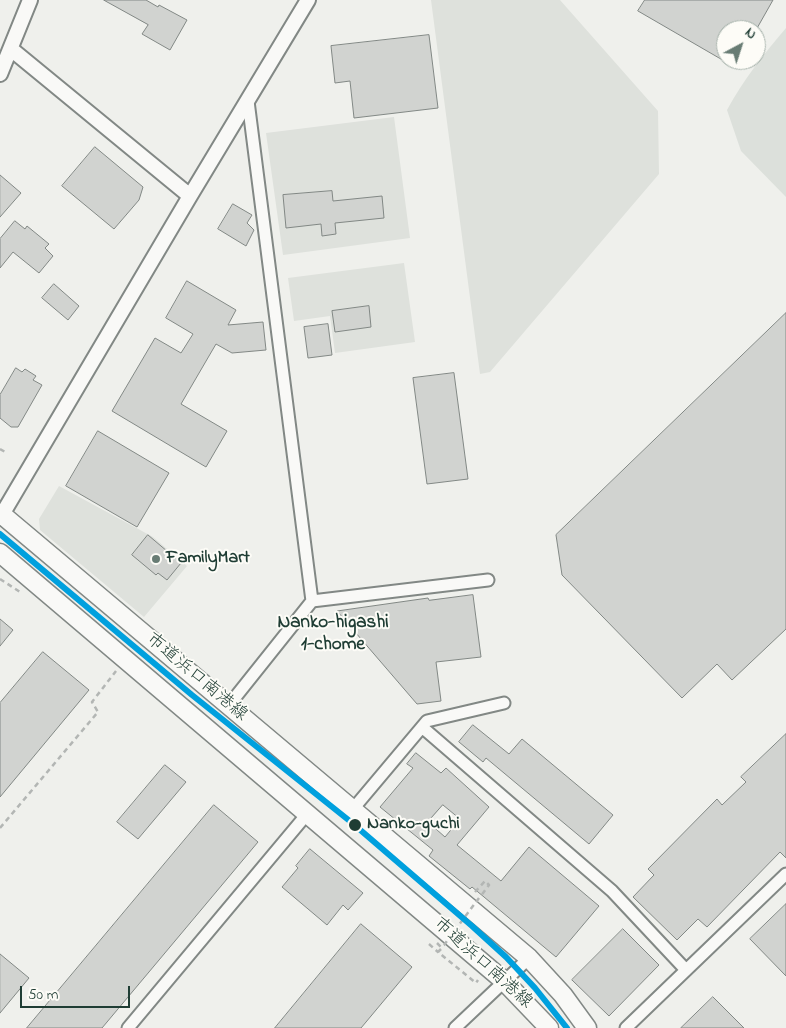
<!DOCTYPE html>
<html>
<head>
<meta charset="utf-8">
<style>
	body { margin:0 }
	#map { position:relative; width:786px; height:1028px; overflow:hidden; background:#eff0ec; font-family:"Indie Flower",sans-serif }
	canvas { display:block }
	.north { position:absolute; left:716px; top:20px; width:50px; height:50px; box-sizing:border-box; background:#fdfcf7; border:1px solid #a4b0a9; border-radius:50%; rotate:40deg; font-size:14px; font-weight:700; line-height:20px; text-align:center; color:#1f3d34 }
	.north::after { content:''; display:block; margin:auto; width:18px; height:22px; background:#687c74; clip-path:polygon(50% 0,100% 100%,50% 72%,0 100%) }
	.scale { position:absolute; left:20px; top:986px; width:110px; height:22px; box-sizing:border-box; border:2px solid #1f3d34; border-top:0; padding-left:6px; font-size:15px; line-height:18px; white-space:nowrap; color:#1f3d34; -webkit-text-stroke:4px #fdfcf7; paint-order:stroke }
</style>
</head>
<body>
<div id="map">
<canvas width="786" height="1028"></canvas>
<div class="north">N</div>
<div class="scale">50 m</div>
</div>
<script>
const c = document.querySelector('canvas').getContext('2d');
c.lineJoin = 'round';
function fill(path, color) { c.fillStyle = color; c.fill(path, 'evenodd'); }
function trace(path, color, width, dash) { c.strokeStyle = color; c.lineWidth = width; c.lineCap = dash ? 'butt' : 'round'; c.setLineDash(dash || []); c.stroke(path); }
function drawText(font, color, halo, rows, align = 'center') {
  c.font = font + ' "Indie Flower","Klee One",sans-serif'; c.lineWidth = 4; c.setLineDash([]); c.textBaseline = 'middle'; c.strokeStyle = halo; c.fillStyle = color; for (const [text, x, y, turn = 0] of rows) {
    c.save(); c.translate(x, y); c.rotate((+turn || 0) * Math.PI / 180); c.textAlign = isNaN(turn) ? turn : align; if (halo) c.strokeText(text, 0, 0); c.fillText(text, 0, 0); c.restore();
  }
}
fill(new Path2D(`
	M 431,0 L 560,0 L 658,111 L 659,174 L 490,372 L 480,374 Z
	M 394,117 L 410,238 L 283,255 L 266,133 Z
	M 404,263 L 415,342 L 335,353 L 330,316 L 294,321 L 288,278 Z
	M 59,486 L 153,537 L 187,566 L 144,617 L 40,530 L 39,519 Z`), '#dee1dc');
fill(new Path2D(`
	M 786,28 L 786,197 L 741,151 L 727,110 C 743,80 764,54 786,28 Z`), '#dce0db');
const building = new Path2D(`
	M 104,0 L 146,0 L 158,7 L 159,5 L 187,20 L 170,50 L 142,34 L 148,25 Z
	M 645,0 L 773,0 L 756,30 L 726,30 L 726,62 L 638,11 Z
	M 429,35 L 438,108 L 354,118 L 350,81 L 335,83 L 331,46 Z
	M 95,147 L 143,187 L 139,200 L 114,229 L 62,186 Z
	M 0,175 L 21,193 L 0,217 Z
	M 332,191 L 333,201 L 382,196 L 384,218 L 335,223 L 336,234 L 322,236 L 321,224 L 286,228 L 283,195 Z
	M 233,204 L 252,215 L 247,223 L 254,230 L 246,246 L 218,229 Z
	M 15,221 L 25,229 L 27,226 L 49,244 L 45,248 L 53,256 L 39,273 L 13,252 L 0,268 L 0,239 Z
	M 187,281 L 236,310 L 228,325 L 263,322 L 266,350 L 232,353 L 216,344 L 181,404 L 227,431 L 206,467 L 112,411 L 155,338 L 181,353 L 193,334 L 166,318 Z
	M 54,284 L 79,306 L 68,320 L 42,298 Z
	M 369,306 L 371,327 L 335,332 L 332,311 Z
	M 786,313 L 786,629 L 732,680 L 717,664 L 682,698 L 562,575 L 556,535 Z
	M 328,324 L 332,355 L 308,358 L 304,327 Z
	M 16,368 L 22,372 L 25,369 L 36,376 L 33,380 L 42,385 L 18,427 L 11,427 L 0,418 L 0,395 Z
	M 454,373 L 468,479 L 427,484 L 413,378 Z
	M 98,431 L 169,473 L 137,527 L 66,486 Z
	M 148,535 L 181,563 L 167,580 L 158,573 L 156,575 L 132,555 Z
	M 473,595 L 481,657 L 436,662 L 441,701 L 417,704 L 337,611 L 428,598 L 429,600 Z
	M 0,619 L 13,630 L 0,646 Z
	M 43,652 L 89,690 L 0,797 L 0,703 Z
	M 473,725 L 509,754 L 522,739 L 613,815 L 589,844 L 486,758 L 483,762 L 459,742 Z
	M 786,734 L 786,858 L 780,852 L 707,927 L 698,919 L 677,940 L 633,897 L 654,875 L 648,869 L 717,799 L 722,805 L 746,782 L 741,777 Z
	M 416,753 L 441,773 L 446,768 L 489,807 L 457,845 L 501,881 L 529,847 L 599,906 L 556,957 L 472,887 L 470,889 L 429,856 L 433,850 L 380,807 L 413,768 L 407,764 ZM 443,805 L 460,819 L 445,837 L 428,822 Z
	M 165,765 L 186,782 L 138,839 L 117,822 Z
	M 214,805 L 258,842 L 102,1028 L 27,1028 Z
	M 310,849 L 363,893 L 348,910 L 343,905 L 327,925 L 282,887 L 298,868 L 296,866 Z
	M 786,904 L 786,976 L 750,939 Z
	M 361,924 L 412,967 L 361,1028 L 275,1028 Z
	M 623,929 L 659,965 L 609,1016 L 572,980 Z
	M 0,954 L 29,978 L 0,1013 Z
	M 713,997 L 744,1028 L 681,1028 Z`);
fill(building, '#d1d3d0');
trace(building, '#828885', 1);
const minor = new Path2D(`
	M 312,601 L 488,580
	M 229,705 L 312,601 L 248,101
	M 422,727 L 612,891 L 686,970
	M 353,809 L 427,721 L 504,703
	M 128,1028 L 307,814
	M 455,1028 L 529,958
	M 626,1028 L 786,874`);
const tertiary = new Path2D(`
	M 11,49 L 190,196
	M 0,74 L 30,0
	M 0,518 L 190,196 L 308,0`);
const primary = new Path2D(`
	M 0,513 L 529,958 L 563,995 L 587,1028
	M 0,553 L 504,981 L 549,1028`);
trace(minor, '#828885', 15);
trace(tertiary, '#828885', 18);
trace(primary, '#828885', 21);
trace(new Path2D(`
	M 0,449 L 7,453
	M 0,579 L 20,592
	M 0,828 L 98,712 L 92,702 L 116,671
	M 475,892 L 485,881 L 489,885 L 480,897
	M 429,944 L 438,952
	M 441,949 L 438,952 L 476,983 L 478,980`), '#b3b6b4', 2.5, [5, 4]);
trace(minor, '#f9f9f7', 11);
trace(tertiary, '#f9f9f7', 14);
trace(primary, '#f9f9f7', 18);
trace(new Path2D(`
	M 437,943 L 441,947 L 444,945 L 479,898`), '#b3b6b4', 2.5, [5, 4]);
trace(new Path2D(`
	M 0,534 L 192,695 L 351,822 L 472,926 L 506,957 L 535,988 L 567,1028`), '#00a0de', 6);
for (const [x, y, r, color] of [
	[156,559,5,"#687c74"],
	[355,825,7,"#1f3d34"]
]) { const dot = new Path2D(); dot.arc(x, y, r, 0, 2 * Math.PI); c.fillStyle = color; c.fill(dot); trace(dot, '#fdfcf7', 2); }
drawText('bold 18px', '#1f3d34', '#fdfcf7', [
	["FamilyMart",166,559]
], 'left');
drawText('18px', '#1f3d34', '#fdfcf7', [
	["市道浜口南港線",196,678,40],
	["市道浜口南港線",482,964,42]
]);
drawText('bold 18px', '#1f3d34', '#fdfcf7', [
	["Nanko-guchi",367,825]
], 'left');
drawText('bold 19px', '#1f3d34', '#fdfcf7', [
	["Nanko-higashi",333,624],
	["1-chome",333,646]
]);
</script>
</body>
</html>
